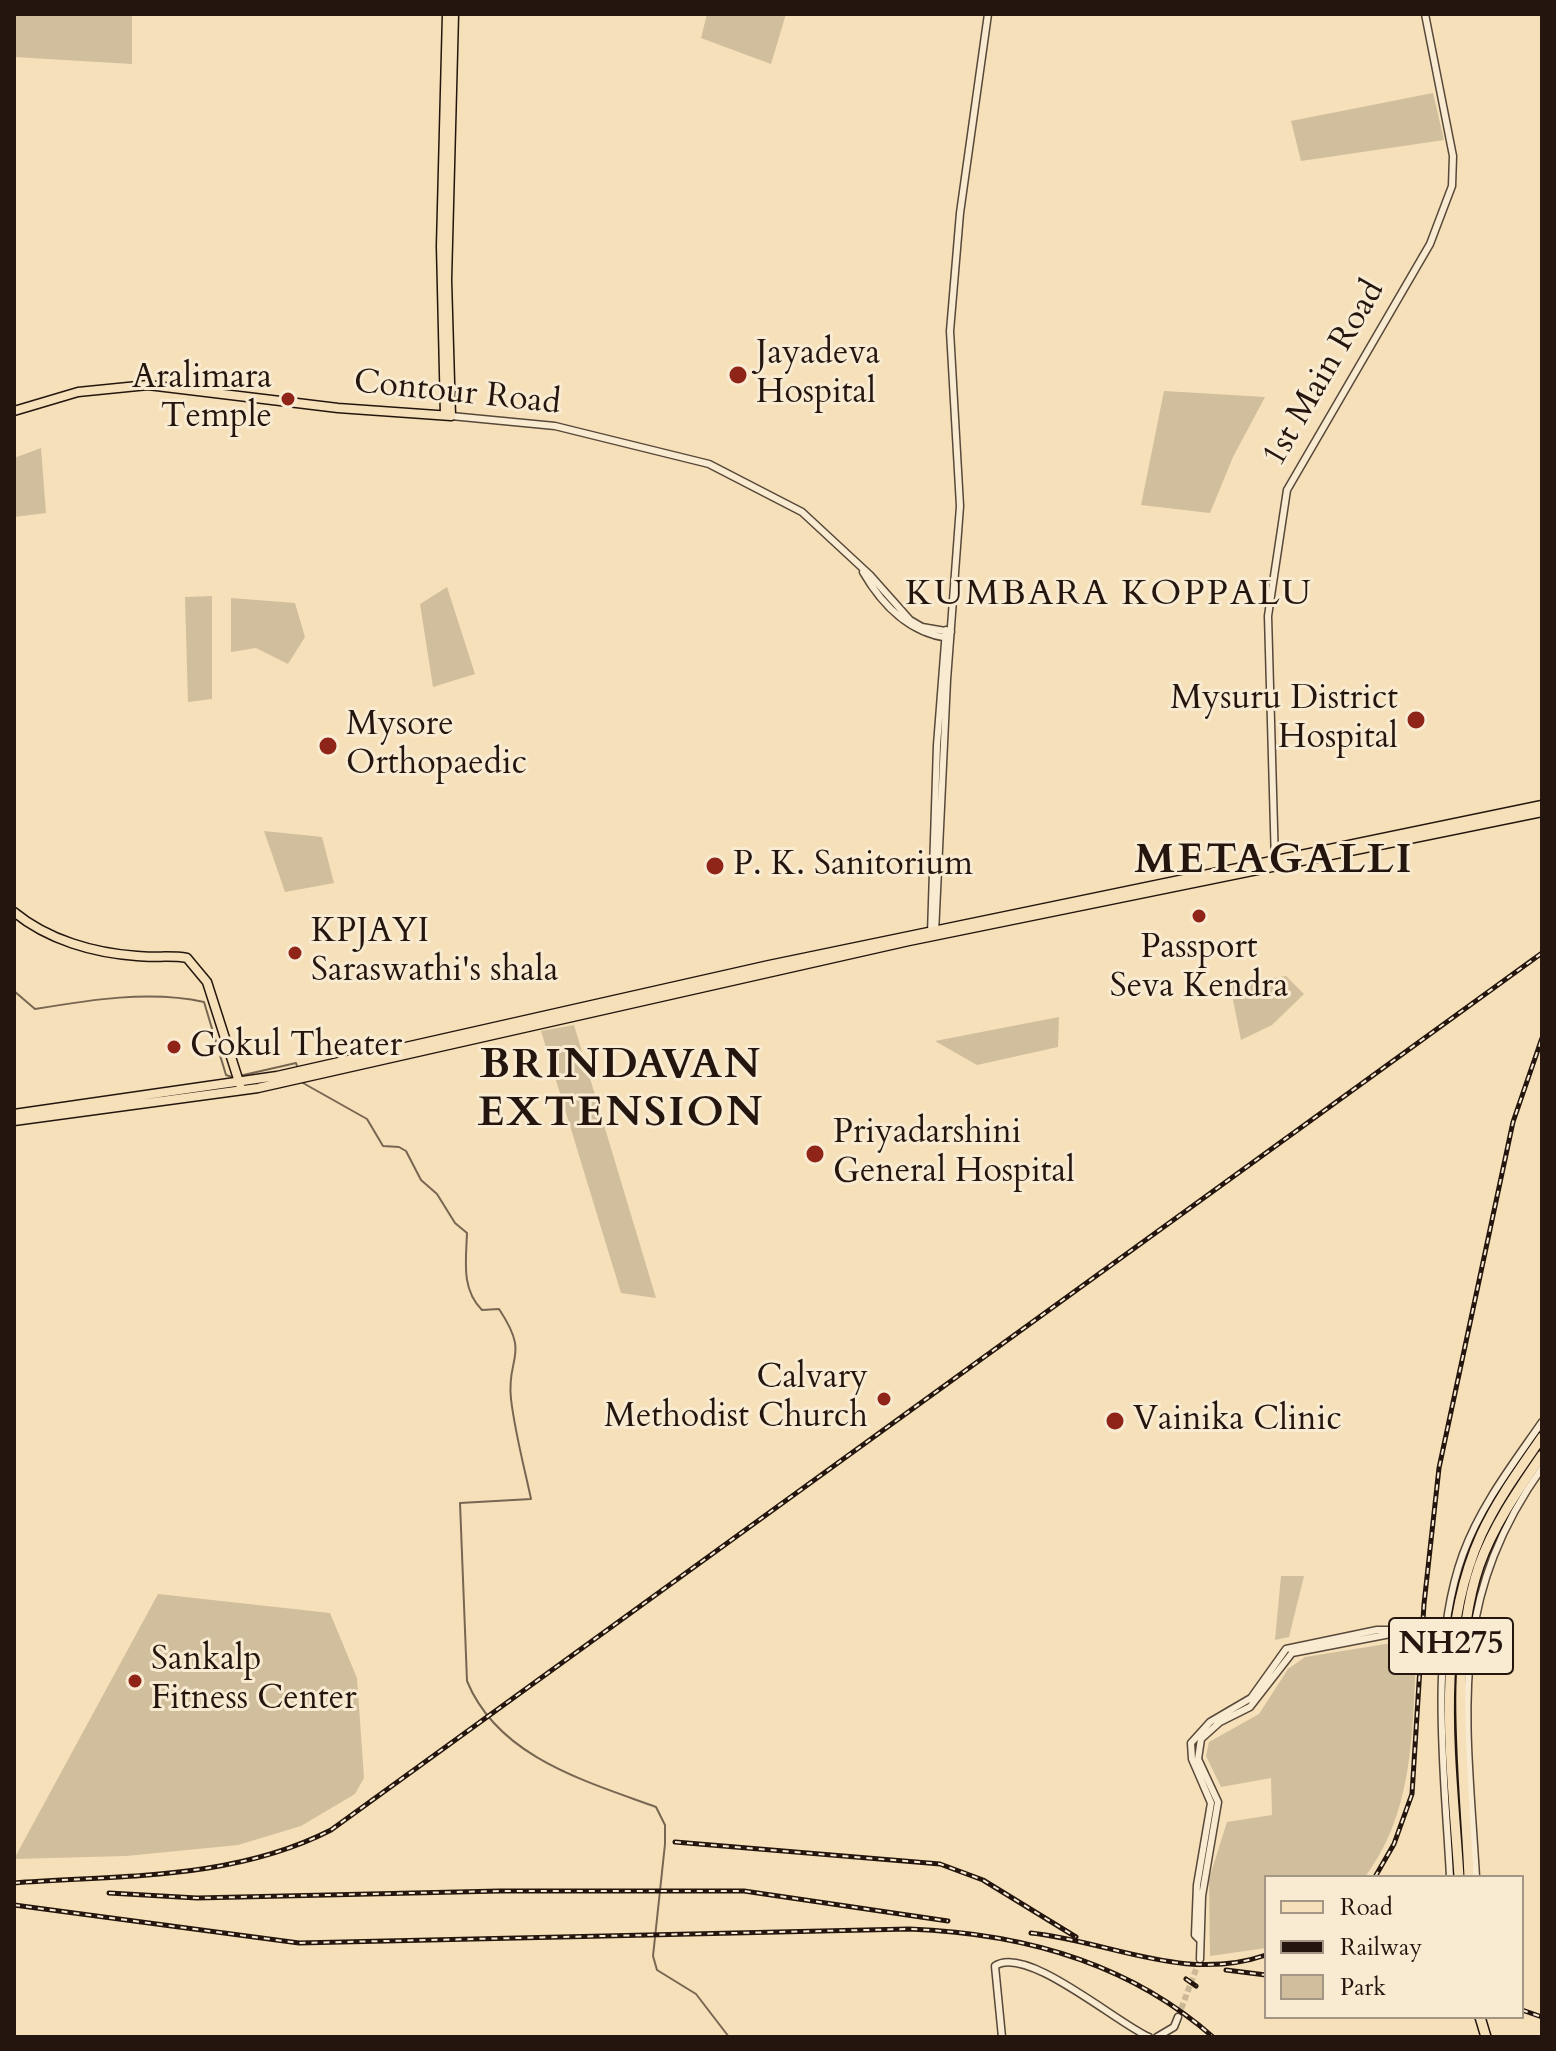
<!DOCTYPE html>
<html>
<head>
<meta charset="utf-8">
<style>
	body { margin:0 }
	#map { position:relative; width:1556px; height:2051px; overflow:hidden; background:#f5e0b9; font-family:Cardo,serif }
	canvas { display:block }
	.frame { position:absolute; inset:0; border:16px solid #24160e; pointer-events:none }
	.legend { position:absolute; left:1264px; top:1875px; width:260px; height:144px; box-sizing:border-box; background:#f8ebd2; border:2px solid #a39684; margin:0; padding:10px 14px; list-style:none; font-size:24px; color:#24160e }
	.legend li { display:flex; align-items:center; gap:16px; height:40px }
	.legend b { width:40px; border:2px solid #a39684 }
</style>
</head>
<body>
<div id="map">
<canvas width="1556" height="2051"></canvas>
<div class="frame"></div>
<ul class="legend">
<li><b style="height:10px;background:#f5e0b9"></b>Road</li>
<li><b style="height:10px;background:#24160e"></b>Railway</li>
<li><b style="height:22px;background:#d1be9c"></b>Park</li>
</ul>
</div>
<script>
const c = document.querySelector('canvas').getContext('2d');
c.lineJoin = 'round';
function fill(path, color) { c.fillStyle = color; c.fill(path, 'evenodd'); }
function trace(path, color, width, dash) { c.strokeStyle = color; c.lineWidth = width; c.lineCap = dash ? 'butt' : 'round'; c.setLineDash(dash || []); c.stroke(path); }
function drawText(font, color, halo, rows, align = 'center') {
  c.font = font + ' Cardo,serif'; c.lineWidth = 6; c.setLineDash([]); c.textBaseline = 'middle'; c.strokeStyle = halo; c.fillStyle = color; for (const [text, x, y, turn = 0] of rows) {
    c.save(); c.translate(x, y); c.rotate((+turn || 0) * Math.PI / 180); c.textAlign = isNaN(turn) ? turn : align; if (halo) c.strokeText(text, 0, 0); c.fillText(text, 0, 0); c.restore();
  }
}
fill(new Path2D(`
	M 14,14 L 132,14 L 132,64 L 14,57 Z
	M 707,14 L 786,14 L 771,64 L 701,38 Z
	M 1433,93 L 1444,140 L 1301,161 L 1291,121 Z
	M 1164,391 L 1265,397 L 1233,457 L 1210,513 L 1141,505 Z
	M 41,448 L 46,513 L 14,517 L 14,458 Z
	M 447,587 L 475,674 L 433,687 L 420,604 Z
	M 212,596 L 212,699 L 188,702 L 185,597 Z
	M 231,598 L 295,603 L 305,637 L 288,664 L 256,648 L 231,652 Z
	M 264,831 L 322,837 L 334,883 L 285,892 Z
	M 1286,976 L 1304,994 L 1272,1025 L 1241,1040 L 1230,985 Z
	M 1059,1017 L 1058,1047 L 977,1065 L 935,1041 Z
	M 574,1025 L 656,1298 L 621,1293 L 541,1031 Z
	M 1281,1576 L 1304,1576 L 1289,1637 L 1275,1640 Z
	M 158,1594 L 330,1613 L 357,1678 L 364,1778 L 355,1794 L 301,1826 L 238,1845 L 126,1856 L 14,1859 Z
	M 1417,1639 C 1412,1721 1417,1808 1365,1877 L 1266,1877 L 1266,1948 L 1210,1956 L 1209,1879 L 1227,1822 L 1272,1815 L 1271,1778 L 1221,1787 L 1206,1756 L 1209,1742 L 1259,1714 L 1288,1669 L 1305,1657 Z`), '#d1be9c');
trace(new Path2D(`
	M 14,991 L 35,1009 C 89,1000 150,990 204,1002 L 226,1075 L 232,1077
	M 239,1076 L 296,1063 L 298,1069
	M 303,1083 L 367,1119 L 383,1146 L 399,1147 L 406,1151 L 421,1180 L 437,1194 L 455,1223 L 467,1233 C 466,1261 461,1289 482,1310 L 499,1309 C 531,1357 506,1356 511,1399 C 515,1433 524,1466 531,1499 L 460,1503 L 467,1681 C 498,1757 585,1781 656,1807 L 665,1825 L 665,1844 L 653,1956 L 657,1970 L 696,1994 L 729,2037`), '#776652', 2);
trace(new Path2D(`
	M 1178,2017 L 1200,1959`), '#cbb897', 6, [6, 3]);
const minor = new Path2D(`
	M 451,416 L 555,426 L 709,464 L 802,512 L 870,575 L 910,620 L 922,627 L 951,632
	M 863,572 C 882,605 910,633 948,638
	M 1275,863 L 1268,616 L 1287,490 L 1430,244 L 1452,186 L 1453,156 L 1425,14
	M 935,933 L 947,680 L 960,506 L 950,331 L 960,213 L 988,14
	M 931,934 L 937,745 L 946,630
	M 1428,1631 L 1448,1632
	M 1450,1877 C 1445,1776 1428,1650 1463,1554 C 1481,1505 1513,1464 1542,1422
	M 1476,1877 C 1467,1720 1445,1604 1542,1468
	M 1200,1940 L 1195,1935 L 1197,1885 L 1211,1803 L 1192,1759 L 1191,1743 L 1210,1722 L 1251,1698 L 1286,1649 L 1377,1630 L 1416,1630
	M 1200,1959 L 1202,1896 L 1218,1802 L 1198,1759 L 1201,1739 L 1220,1722 L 1250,1707 L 1292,1653 L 1411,1630
	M 1002,2037 L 995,1966 C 1026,1944 1118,2024 1149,2037
	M 1157,2037 L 1174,2027 L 1178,2017`);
const major = new Path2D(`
	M 14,411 L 78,392 L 148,385 L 338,408 L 451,416 L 447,280 L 454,14
	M 445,415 L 441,246 L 447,14
	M 14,912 C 48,940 94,953 137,956 C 154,958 171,955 187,958 L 207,982 L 240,1085
	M 14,1114 L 277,1076 L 769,965 L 1542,805
	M 14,1121 L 258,1088 L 909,941 L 1542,812`);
const highway = new Path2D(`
	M 1459,1877 C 1452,1764 1433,1642 1481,1535 C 1497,1500 1520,1469 1542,1437
	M 1469,1877 C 1465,1780 1448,1658 1479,1566 C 1493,1526 1518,1490 1542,1455
	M 1480,2017 L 1486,2037`);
trace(minor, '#584839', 9);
trace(major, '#24160e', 11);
trace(highway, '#24160e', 12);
trace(minor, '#f8ebd2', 6);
trace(major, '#f5e0b9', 8);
trace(highway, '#f5e0b9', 9);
const rail = new Path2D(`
	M 675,1842 L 940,1864 L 983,1880 L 1076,1937
	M 1375,1877 L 1394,1844 L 1412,1794 L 1424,1604 L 1439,1468 L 1513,1122 L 1542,1038
	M 14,1883 C 122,1875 233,1880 331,1830 L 1542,953
	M 109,1893 L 197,1898 L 500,1891 L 744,1891 L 948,1921
	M 14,1905 L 299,1943 L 909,1929 C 1020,1933 1128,1962 1213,2037
	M 1031,1933 C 1112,1942 1185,1983 1266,1955
	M 1226,1970 L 1266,1975
	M 1186,1979 L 1196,1986
	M 1522,2010 L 1542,2017`);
trace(rail, '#24160e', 5);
trace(rail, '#f8ebd2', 2, [6]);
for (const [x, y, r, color] of [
	[738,375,10,"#8f2418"],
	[288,399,8,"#8f2418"],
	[1416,720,10,"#8f2418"],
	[328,746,10,"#8f2418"],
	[715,866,10,"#8f2418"],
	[1199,916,8,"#8f2418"],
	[295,953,8,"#8f2418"],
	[174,1047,8,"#8f2418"],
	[815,1154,10,"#8f2418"],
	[884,1399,8,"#8f2418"],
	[1115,1421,10,"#8f2418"],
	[135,1681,8,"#8f2418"]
]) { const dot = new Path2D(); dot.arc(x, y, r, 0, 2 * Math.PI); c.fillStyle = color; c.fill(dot); trace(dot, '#f8ebd2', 3); }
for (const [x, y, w] of [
	[1451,1646,124]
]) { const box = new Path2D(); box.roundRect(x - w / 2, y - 28, w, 56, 6); c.fillStyle = '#f8ebd2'; c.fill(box); trace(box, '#24160e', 2); }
drawText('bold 32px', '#24160e', null, [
	["NH275",1451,1646]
]);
drawText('34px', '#24160e', '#f8ebd2', [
	["Jayadeva",756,355],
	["Hospital",756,394],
	["Aralimara",272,379,"right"],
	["Temple",272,418,"right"],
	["Mysuru District",1398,700,"right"],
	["Hospital",1398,739,"right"],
	["Mysore",346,726],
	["Orthopaedic",346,765],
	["P. K. Sanitorium",733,866],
	["KPJAYI",311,933],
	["Saraswathi's shala",311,972],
	["Passport",1199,949,"center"],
	["Seva Kendra",1199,988,"center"],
	["Gokul Theater",190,1047],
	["Priyadarshini",833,1134],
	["General Hospital",833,1173],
	["Calvary",868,1379,"right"],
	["Methodist Church",868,1418,"right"],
	["Vainika Clinic",1133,1421],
	["Sankalp",151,1661],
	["Fitness Center",151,1700]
], 'left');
drawText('34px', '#24160e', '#f8ebd2', [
	["1st Main Road",1325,374,-60],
	["Contour Road",457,394,6]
]);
c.letterSpacing = '2px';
drawText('36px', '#24160e', '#f8ebd2', [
	["KUMBARA KOPPALU",1109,596]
]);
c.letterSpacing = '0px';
c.letterSpacing = '2px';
drawText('bold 42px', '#24160e', '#f8ebd2', [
	["METAGALLI",1274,862],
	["BRINDAVAN",621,1067],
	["EXTENSION",621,1115]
]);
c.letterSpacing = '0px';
</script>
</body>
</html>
